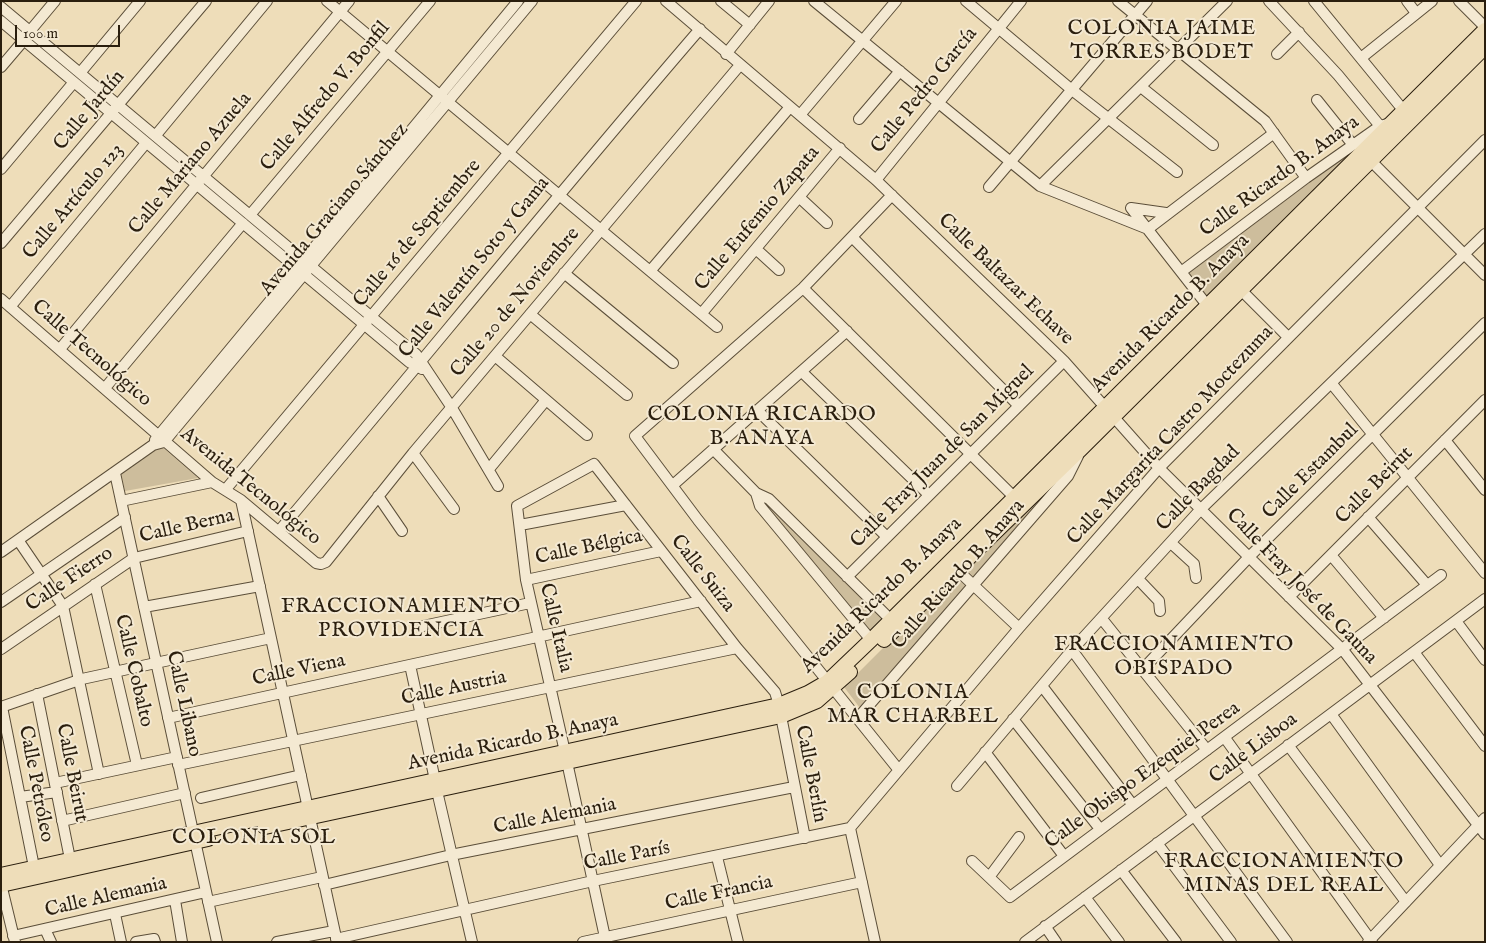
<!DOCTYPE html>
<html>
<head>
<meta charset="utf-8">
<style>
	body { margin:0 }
	#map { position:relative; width:1486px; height:943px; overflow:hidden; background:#eeddb9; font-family:"IM FELL English",serif }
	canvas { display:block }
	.frame { position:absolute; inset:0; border:2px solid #2a1e0e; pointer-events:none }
	.scale { position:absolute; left:15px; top:25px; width:105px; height:22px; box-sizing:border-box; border:2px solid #2a1e0e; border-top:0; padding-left:6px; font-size:15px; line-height:18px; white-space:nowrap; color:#2a1e0e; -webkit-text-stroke:4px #f4e9d2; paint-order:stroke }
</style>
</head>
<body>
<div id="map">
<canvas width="1486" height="943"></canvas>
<div class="frame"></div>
<div class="scale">100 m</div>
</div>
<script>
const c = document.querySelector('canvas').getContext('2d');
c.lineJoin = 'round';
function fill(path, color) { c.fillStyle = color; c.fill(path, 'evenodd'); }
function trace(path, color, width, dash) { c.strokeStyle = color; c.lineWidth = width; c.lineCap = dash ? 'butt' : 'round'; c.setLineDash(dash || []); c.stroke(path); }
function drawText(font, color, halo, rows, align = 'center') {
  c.font = font + ' "IM FELL English",serif'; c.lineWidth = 4; c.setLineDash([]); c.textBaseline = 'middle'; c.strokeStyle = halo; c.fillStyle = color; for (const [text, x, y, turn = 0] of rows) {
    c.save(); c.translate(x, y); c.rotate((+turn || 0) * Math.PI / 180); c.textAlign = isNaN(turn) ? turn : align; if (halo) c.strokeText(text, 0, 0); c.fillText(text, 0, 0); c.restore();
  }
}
fill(new Path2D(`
	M 1377,132 L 1207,296 L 1189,273 Z
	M 161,446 L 198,478 L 125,491 L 121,473 Z
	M 1050,481 L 1053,484 L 860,708 L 844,687 Z
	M 764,500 L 884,618 L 868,634 L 763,504 Z`), '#cdbd9c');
const minor = new Path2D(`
	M 327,1 L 717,327
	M 666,1 L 876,180 L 1064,361 L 1159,468 L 1343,650 L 1485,834
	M 721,1 L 750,25
	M 814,1 L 1040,186 L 1148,229 L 1274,133
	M 966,1 L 1072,90 L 1177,172
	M 1118,1 L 1265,121 L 1306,178
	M 1269,1 L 1338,75 L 1380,126
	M 1314,1 L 1404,111
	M 1407,1 L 1416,13
	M 1459,1 L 1485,27
	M 1,7 L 416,354 L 452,408 L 498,486
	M 1,21 L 409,362 L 422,369
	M 30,31 L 55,1
	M 726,54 L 769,1
	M 1277,54 L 1299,32
	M 1361,58 L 1432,1
	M 1,67 L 24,40
	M 80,73 L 140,1
	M 1141,87 L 1213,145
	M 1317,100 L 1353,145
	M 800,115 L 896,1
	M 859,119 L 900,71
	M 156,135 L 267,1
	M 1371,161 L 1485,275
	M 1,169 L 74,82
	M 876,180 L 1021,1
	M 1040,186 L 1227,1
	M 989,187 L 1147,1
	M 892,195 L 803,288 L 635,436 L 698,520 L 898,769
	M 799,197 L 827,223
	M 1131,208 L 1210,309
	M 1131,208 L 1166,213
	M 250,215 L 430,1
	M 852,237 L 1019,406
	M 1,243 L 206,1
	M 756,249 L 779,270
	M 651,270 L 790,107
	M 1181,272 L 1306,178 L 1380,126 L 1387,124
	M 564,273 L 673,363
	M 803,288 L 1014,497
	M 1240,289 L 1288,337
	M 1,299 L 212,482 L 241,500 L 316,563 L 321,564 L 326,562 L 413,453 L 740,65
	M 10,307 L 146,143
	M 702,313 L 840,148
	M 530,314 L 627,395
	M 60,349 L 349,1
	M 495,356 L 587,435
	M 802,372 L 929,495
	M 1332,384 L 1485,573
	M 105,388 L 243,223
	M 757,410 L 887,537
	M 155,440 L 518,1
	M 1445,440 L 1485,490
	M 714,450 L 756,493 L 769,499 L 891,620
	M 413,453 L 454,509
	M 489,469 L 546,400
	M 115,473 L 217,942
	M 673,485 L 847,331
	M 226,489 L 636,1
	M 756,493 L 760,506 L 871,640
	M 378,496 L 402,531
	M 241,500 L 337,942
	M 121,501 L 212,482
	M 1368,517 L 1427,585
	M 520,525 L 626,505
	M 279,531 C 420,364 557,195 700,29
	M 18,540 L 63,606 L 99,774
	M 1171,543 L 1194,564 L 1196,578
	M 1,552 L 153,445 L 164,442 L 532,1
	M 1331,555 L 1384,618
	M 952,565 L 1019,628
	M 847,577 L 1064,361
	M 1138,579 L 1159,601 L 1160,611
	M 526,580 L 661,551
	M 95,584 L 137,765
	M 1289,597 L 1485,400
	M 1,602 L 125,517
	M 144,607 L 260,586
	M 1102,619 L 1207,750
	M 1456,621 L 1485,660
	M 423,626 L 530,603
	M 1,649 L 134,558 L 248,531
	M 1072,650 L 1287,942
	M 1414,652 L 1485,746
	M 410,665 L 435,780
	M 1143,669 L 1250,556 L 1485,323
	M 1042,686 L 1132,804
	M 37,694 L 70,859
	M 1,707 L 82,679 L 271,638
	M 2,707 L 34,867
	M 1331,714 L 1440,865
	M 781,716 L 805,838
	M 168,718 L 701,601
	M 857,719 L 1068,476 L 1078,456
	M 1013,719 L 1100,829
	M 1225,738 L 1372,942
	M 1288,745 L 1406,902
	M 565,752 L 526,580 L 517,506 L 594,464 L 737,648 L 775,692 L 779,705
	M 985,752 L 1064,856
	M 567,762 L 606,942
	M 178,765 L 737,648
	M 55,783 L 177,757
	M 957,786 L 1072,650 L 1201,509 L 1485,234
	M 437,791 L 472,942
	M 20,797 L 57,792
	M 201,798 L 301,775
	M 62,821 L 185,793
	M 850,828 L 875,942
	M 1157,843 L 1231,942
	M 717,857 L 738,942
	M 972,861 L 1010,897 L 1441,575
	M 1121,870 L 1176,942
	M 990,876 L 1019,837
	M 1,884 L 15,942
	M 324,885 L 451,855 L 794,787
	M 1085,897 L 1119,942
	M 175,900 L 182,942
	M 208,902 L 322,877
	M 115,914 L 121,942
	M 1045,926 L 1056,942
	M 45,929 L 51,942
	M 13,936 L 206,892
	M 336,939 L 593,881 L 850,828 L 1019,628 L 1159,468 L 1485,140
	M 136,942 L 154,939 L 155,942
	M 277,942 L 334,931
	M 583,942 L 862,882
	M 1025,942 L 1485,599
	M 1368,942 L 1485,818`);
const major = new Path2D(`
	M 884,640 L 1080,450 L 1485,47
	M 265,827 L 781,716 L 817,701 L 850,672
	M 1,875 L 779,705 L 808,693 L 827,682 L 871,640 L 1485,30
	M 1,885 L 208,839`);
trace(minor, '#5b4e39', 12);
trace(major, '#2a1e0e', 16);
trace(minor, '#f4e9d2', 10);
trace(major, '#eeddb9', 14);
drawText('20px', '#2a1e0e', '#f4e9d2', [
	["Calle Pedro García",925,91,-51],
	["Calle Alfredo V. Bonfil",326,97,-50],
	["Calle Jardín",90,111,-50],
	["Calle Mariano Azuela",191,164,-50],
	["Calle Ricardo B. Anaya",1280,177,-36],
	["Calle Artículo 123",74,202,-50],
	["Avenida Graciano Sánchez",335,210,-50],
	["Calle Eufemio Zapata",758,219,-50],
	["Calle 16 de Septiembre",418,234,-50],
	["Calle Valentín Soto y Gama",475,268,-51],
	["Calle Baltazar Echave",1005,280,44],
	["Calle 20 de Noviembre",516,303,-50],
	["Avenida Ricardo B. Anaya",1171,314,-45],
	["Calle Tecnológico",91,354,41],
	["Calle Margarita Castro Moctezuma",1171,436,-47],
	["Calle Fray Juan de San Miguel",943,457,-45],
	["Calle Estambul",1311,472,-45],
	["Calle Beirut",1375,486,-45],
	["Avenida Tecnológico",250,487,39],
	["Calle Bagdad",1199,489,-46],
	["Calle Berna",187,527,-13],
	["Calle Bélgica",589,548,-12],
	["Calle Suiza",702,574,52],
	["Calle Ricardo B. Anaya",959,575,-49],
	["Calle Fierro",70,580,-34],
	["Calle Fray José de Gauna",1301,587,46],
	["Avenida Ricardo B. Anaya",882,596,-44],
	["Calle Italia",555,628,77],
	["Calle Cobalto",133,671,77],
	["Calle Viena",299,671,-12],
	["Calle Austria",454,689,-12],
	["Calle Libano",183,704,78],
	["Avenida Ricardo B. Anaya",513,743,-12],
	["Calle Lisboa",1254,749,-37],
	["Calle Beirut",71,773,79],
	["Calle Berlín",810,774,79],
	["Calle Obispo Ezequiel Perea",1143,776,-36],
	["Calle Petróleo",35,784,79],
	["Calle Alemania",555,817,-11],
	["Calle París",627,857,-11],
	["Calle Francia",719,894,-12],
	["Calle Alemania",106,898,-13]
]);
c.letterSpacing = '1px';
drawText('21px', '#2a1e0e', '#f4e9d2', [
	["COLONIA JAIME",1162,30],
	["TORRES BODET",1162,54],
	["COLONIA RICARDO",762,416],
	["B. ANAYA",762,440],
	["FRACCIONAMIENTO",401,608],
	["PROVIDENCIA",401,632],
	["FRACCIONAMIENTO",1174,646],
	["OBISPADO",1174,670],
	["COLONIA",913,694],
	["MAR CHARBEL",913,718],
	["COLONIA SOL",254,839],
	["FRACCIONAMIENTO",1284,863],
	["MINAS DEL REAL",1284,887]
]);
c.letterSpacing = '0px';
</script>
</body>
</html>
